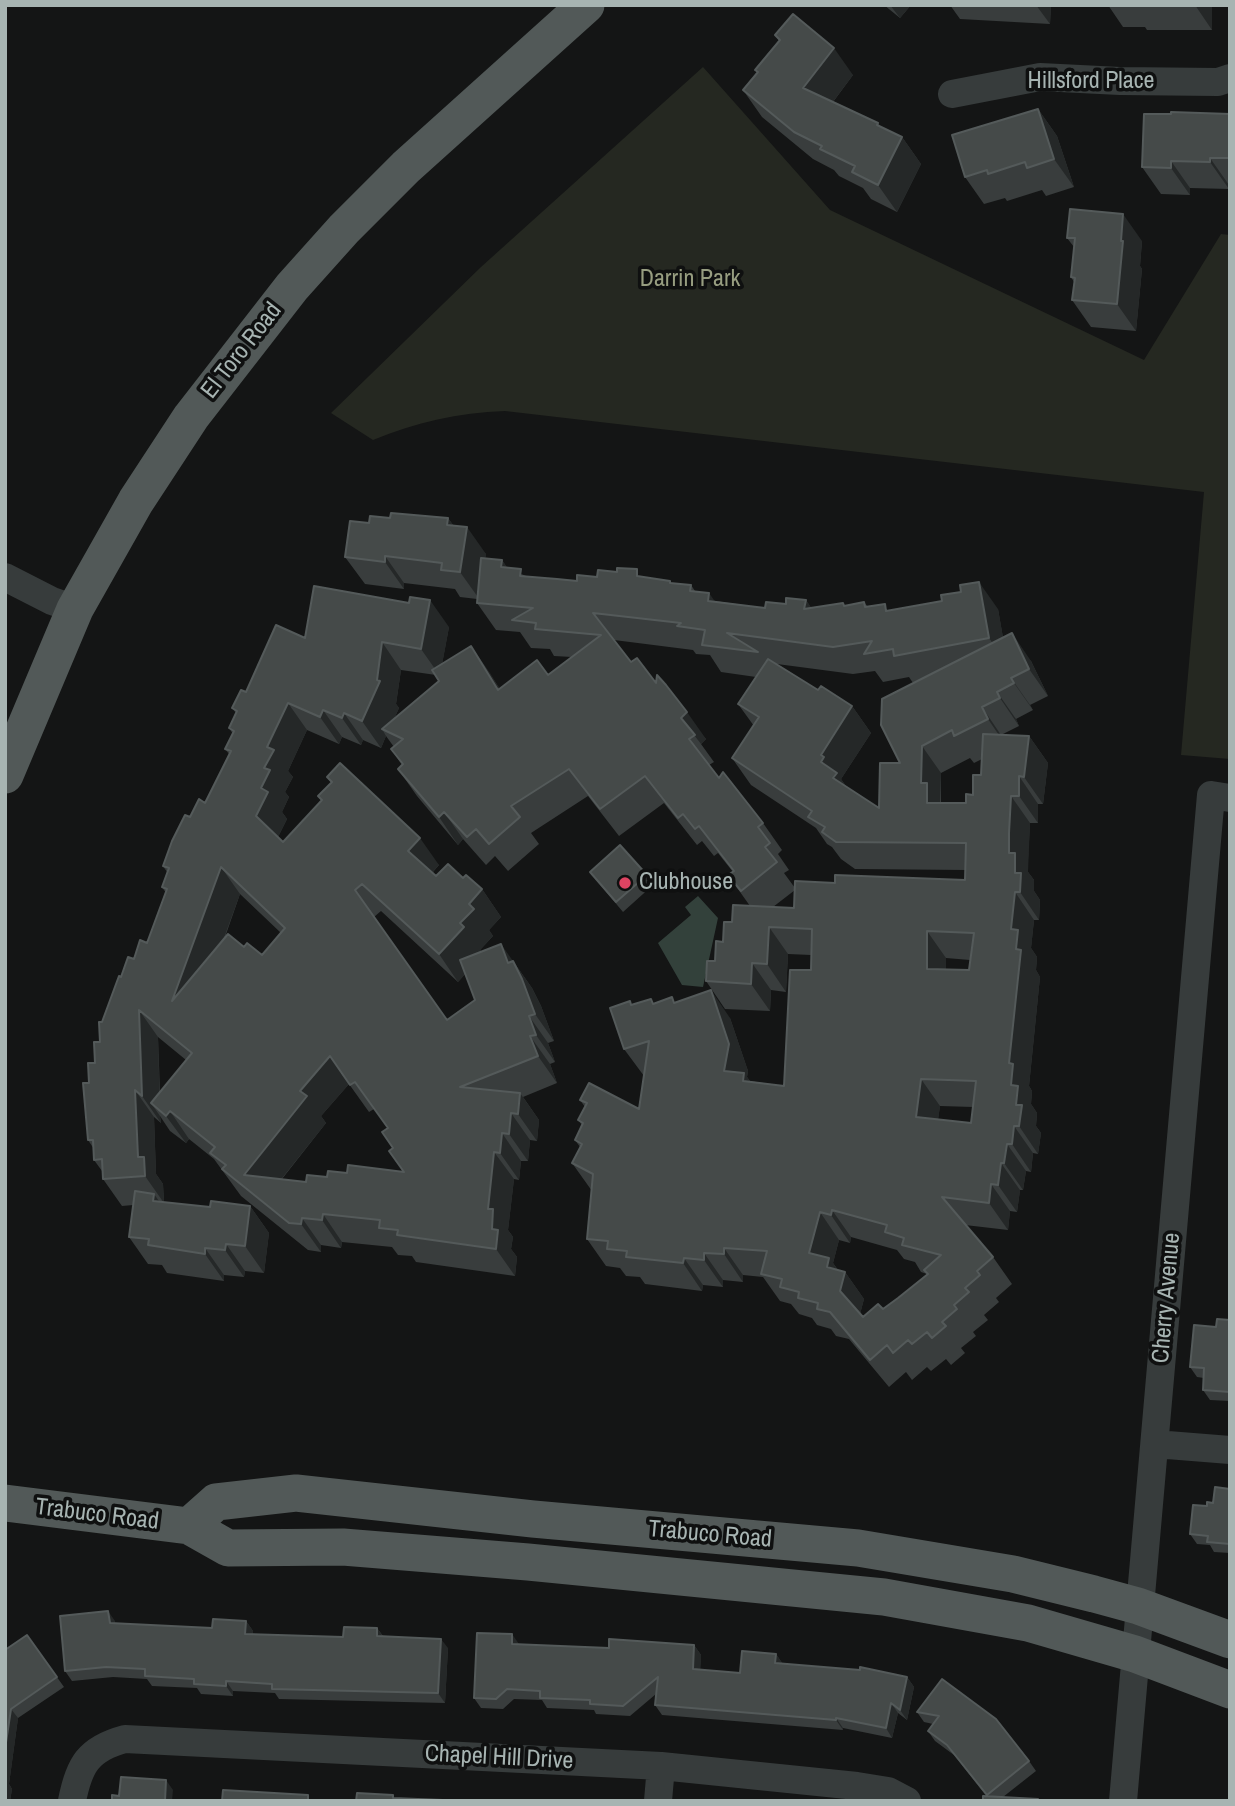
<!DOCTYPE html>
<html>
<head>
<meta charset="utf-8">
<style>
	body { margin:0 }
	#map { position:relative; width:1235px; height:1806px; overflow:hidden; background:#141515; font-family:"Archivo Narrow",sans-serif }
	canvas { display:block }
	.frame { position:absolute; inset:0; border:7px solid #a7b4b2; pointer-events:none }
</style>
</head>
<body>
<div id="map">
<canvas width="1235" height="1806"></canvas>
<div class="frame"></div>
</div>
<script>
const c = document.querySelector('canvas').getContext('2d');
c.lineJoin = 'round';
function fill(path, color) { c.fillStyle = color; c.fill(path, 'evenodd'); }
function trace(path, color, width, dash) { c.strokeStyle = color; c.lineWidth = width; c.lineCap = dash ? 'butt' : 'round'; c.setLineDash(dash || []); c.stroke(path); }
function drawText(font, color, halo, rows, align = 'center') {
  c.font = font + ' "Archivo Narrow",sans-serif'; c.lineWidth = 7; c.setLineDash([]); c.textBaseline = 'middle'; c.strokeStyle = halo; c.fillStyle = color; for (const [text, x, y, turn = 0] of rows) {
    c.save(); c.translate(x, y); c.rotate((+turn || 0) * Math.PI / 180); c.textAlign = isNaN(turn) ? turn : align; if (halo) c.strokeText(text, 0, 0); c.fillText(text, 0, 0); c.restore();
  }
}
fill(new Path2D(`
	M 703,67 L 830,210 L 1144,360 L 1221,234 L 1230,235 L 1230,759 L 1181,755 L 1204,492 L 505,411 C 458,413 416,422 373,440 L 331,413 L 481,267 Z`), '#252821');
fill(new Path2D(`
	M 698,896 L 718,918 L 703,987 L 682,985 L 658,943 L 691,915 L 685,907 Z`), '#33413b');
trace(new Path2D(`
	M 952,94 L 1040,77 L 1120,81 L 1218,82 L 1230,78
	M 5,577 L 52,601 L 75,609
	M 1155,1444 L 1230,1450
	M 72,1801 C 79,1765 88,1749 125,1739 L 661,1766 L 857,1786 L 888,1791 L 907,1801
	M 658,1801 L 661,1766
	M 1123,1801 L 1211,795 L 1230,798`), '#373c3c', 28);
trace(new Path2D(`
	M 5,775 L 75,609 L 136,501 L 191,417 L 292,287 L 344,229 L 406,167 L 586,5
	M 5,1503 L 189,1526 L 228,1548 L 343,1547 L 528,1562 L 884,1597 L 1028,1623 L 1135,1654 L 1230,1690
	M 189,1526 L 216,1502 L 296,1493 L 533,1519 L 858,1548 L 1013,1574 L 1094,1594 L 1138,1606 L 1230,1640`), '#525958', 37);
fill(new Path2D(`
	M 884,5 L 911,5 L 900,18 Z
	M 950,5 L 1051,5 L 1050,24 L 960,19 Z
	M 1108,5 L 1212,5 L 1212,30 L 1147,30 L 1145,27 L 1123,27 Z
	M 775,35 L 853,75 L 833,102 L 902,137 L 921,164 L 897,212 L 871,199 L 863,188 L 839,176 L 834,170 L 813,159 L 762,117 L 743,90 L 757,73 L 755,70 L 779,41 Z
	M 1038,109 L 1057,136 L 1074,187 L 1046,196 L 1042,190 L 1007,201 L 1005,198 L 984,204 L 965,177 Z
	M 1230,114 L 1229,189 L 1190,188 L 1190,195 L 1161,194 L 1142,167 Z
	M 1067,238 L 1142,241 L 1140,266 L 1142,269 L 1136,331 L 1091,327 L 1072,300 L 1074,282 L 1071,277 L 1074,247 Z
	M 390,518 L 448,518 L 453,525 L 486,554 L 485,558 L 502,560 L 507,568 L 526,576 L 577,581 L 597,577 L 643,577 L 670,581 L 672,583 L 691,585 L 695,591 L 715,601 L 765,608 L 806,600 L 811,608 L 845,606 L 864,602 L 868,607 L 889,611 L 998,609 L 1003,638 L 1031,661 L 1048,696 L 1030,705 L 1033,710 L 1016,719 L 1019,726 L 1001,735 L 1029,736 L 1048,763 L 1043,804 L 1038,804 L 1038,823 L 1030,823 L 1028,860 L 1028,872 L 1034,880 L 1034,891 L 1040,900 L 1039,920 L 1034,920 L 1031,948 L 1037,957 L 1036,970 L 1040,977 L 1029,1086 L 1032,1091 L 1031,1104 L 1037,1113 L 1036,1126 L 1041,1133 L 1038,1154 L 1033,1153 L 1031,1172 L 1026,1171 L 1023,1190 L 1020,1190 L 1017,1212 L 1010,1211 L 1008,1230 L 965,1225 L 993,1257 L 1012,1284 L 996,1298 L 999,1302 L 984,1315 L 988,1320 L 973,1332 L 976,1336 L 961,1348 L 965,1353 L 951,1365 L 946,1359 L 931,1371 L 927,1367 L 912,1380 L 906,1372 L 889,1387 L 849,1339 L 836,1336 L 831,1329 L 817,1325 L 812,1318 L 799,1314 L 791,1304 L 780,1301 L 763,1277 L 743,1275 L 743,1282 L 723,1280 L 723,1287 L 703,1285 L 702,1291 L 645,1284 L 640,1277 L 626,1276 L 620,1268 L 606,1266 L 587,1239 L 592,1191 L 572,1163 L 580,1147 L 575,1140 L 582,1125 L 578,1120 L 585,1107 L 580,1100 L 639,1109 L 644,1076 L 624,1049 L 633,1005 L 651,999 L 654,1004 L 676,1002 L 730,1018 L 748,1071 L 747,1077 L 750,1081 L 784,1086 L 811,970 L 811,955 L 788,954 L 786,992 L 771,990 L 770,1011 L 725,1009 L 706,981 L 732,922 L 750,906 L 728,875 L 733,872 L 718,853 L 714,856 L 702,841 L 697,845 L 664,803 L 619,836 L 588,796 L 531,833 L 539,844 L 508,871 L 495,856 L 486,865 L 463,839 L 458,845 L 417,796 L 398,769 L 402,765 L 391,749 L 394,747 L 386,736 L 381,748 L 363,740 L 361,745 L 342,737 L 339,744 L 307,730 L 288,771 L 293,777 L 285,792 L 289,797 L 282,812 L 287,819 L 278,837 L 283,842 L 321,801 L 318,796 L 331,783 L 327,777 L 439,865 L 433,872 L 436,876 L 463,878 L 482,889 L 501,917 L 489,930 L 493,936 L 480,950 L 482,952 L 513,961 L 532,988 L 541,1006 L 554,1041 L 548,1043 L 555,1062 L 550,1064 L 557,1083 L 523,1097 L 539,1120 L 537,1141 L 530,1140 L 528,1161 L 521,1161 L 519,1180 L 514,1179 L 508,1230 L 513,1237 L 511,1249 L 517,1257 L 515,1276 L 416,1262 L 412,1256 L 398,1255 L 392,1247 L 342,1242 L 341,1248 L 321,1245 L 321,1252 L 308,1250 L 241,1196 L 214,1159 L 189,1139 L 186,1143 L 170,1131 L 160,1116 L 161,1123 L 154,1117 L 156,1174 L 163,1184 L 164,1202 L 210,1207 L 250,1206 L 269,1233 L 264,1273 L 245,1271 L 244,1277 L 224,1275 L 224,1281 L 167,1273 L 162,1265 L 148,1264 L 129,1237 L 133,1205 L 122,1206 L 103,1179 L 102,1171 L 94,1160 L 94,1149 L 88,1140 L 89,1083 L 100,1042 L 102,1022 L 121,977 L 134,959 L 147,943 L 166,893 L 162,887 L 167,872 L 163,866 L 190,817 L 205,803 L 229,754 L 225,749 L 233,734 L 229,728 L 236,713 L 232,708 L 246,692 L 305,638 L 449,627 L 442,664 L 471,646 L 500,689 L 548,675 L 572,657 L 554,656 L 550,649 L 531,648 L 520,632 L 496,630 L 477,603 L 477,599 L 460,597 L 455,589 L 404,583 L 404,589 L 365,584 L 345,557 L 369,523 ZM 614,640 L 693,650 L 696,654 L 710,655 L 721,672 L 756,677 L 738,704 L 754,726 L 732,758 L 751,785 L 816,828 L 827,844 L 832,847 L 841,859 L 855,869 L 966,870 L 965,880 L 835,883 L 795,888 L 784,873 L 789,870 L 778,854 L 782,850 L 763,823 L 719,778 L 709,765 L 714,762 L 701,744 L 706,739 L 656,683 L 631,662 ZM 777,664 L 853,674 L 875,671 L 883,682 L 909,677 L 913,683 L 900,763 L 879,808 L 847,788 L 841,779 L 871,733 L 852,706 L 818,690 ZM 401,670 L 436,675 L 439,681 L 394,719 L 399,708 L 396,704 ZM 970,758 L 974,763 L 982,759 L 981,775 L 973,795 L 966,803 L 941,803 L 941,773 ZM 795,890 L 794,908 L 773,907 ZM 240,894 L 281,933 L 262,955 L 224,940 ZM 381,911 L 458,982 L 465,974 L 475,1000 L 447,1020 L 374,917 ZM 946,958 L 970,960 L 969,970 L 946,970 ZM 158,1037 L 186,1060 L 160,1093 ZM 349,1084 L 369,1112 L 374,1109 L 388,1128 L 393,1148 L 403,1172 L 347,1173 L 306,1182 L 282,1179 L 326,1123 L 321,1116 ZM 940,1106 L 973,1107 L 971,1123 L 938,1119 ZM 851,1237 L 897,1250 L 904,1259 L 915,1262 L 921,1272 L 927,1274 L 898,1298 L 883,1309 L 863,1317 L 860,1314 L 864,1299 L 845,1272 L 838,1270 L 833,1263 L 839,1240 L 850,1243 Z
	M 590,872 L 647,875 L 653,885 L 623,912 L 597,881 Z
	M 1230,1320 L 1230,1401 L 1210,1400 L 1203,1390 L 1204,1378 L 1197,1377 L 1190,1367 L 1216,1327 Z
	M 1230,1489 L 1230,1553 L 1214,1552 L 1210,1545 L 1197,1544 L 1190,1534 L 1207,1506 L 1213,1503 Z
	M 115,1621 L 115,1623 L 212,1628 L 246,1621 L 253,1631 L 253,1634 L 343,1637 L 377,1628 L 383,1636 L 448,1648 L 445,1703 L 279,1699 L 275,1693 L 233,1691 L 233,1696 L 201,1694 L 197,1688 L 152,1686 L 147,1679 L 113,1677 L 72,1681 L 65,1671 Z
	M 27,1635 L 64,1687 L 18,1718 L 9,1784 L 12,1789 L 10,1801 L 5,1801 L 5,1650 Z
	M 519,1644 L 609,1648 L 694,1645 L 701,1655 L 700,1670 L 740,1673 L 776,1654 L 782,1663 L 907,1677 L 914,1687 L 907,1720 L 898,1713 L 892,1738 L 843,1728 L 843,1730 L 662,1715 L 655,1705 L 656,1694 L 630,1716 L 596,1714 L 594,1710 L 547,1708 L 542,1700 L 514,1699 L 503,1709 L 481,1708 L 474,1698 Z
	M 942,1679 L 1029,1761 L 1036,1771 L 1003,1797 L 987,1797 L 954,1755 L 935,1741 L 928,1731 L 933,1724 L 924,1722 L 917,1712 Z`), '#393d3d');
fill(new Path2D(`
	M 890,5 L 911,5 L 900,18 Z
	M 1036,5 L 1051,5 L 1050,24 Z
	M 1195,5 L 1212,5 L 1212,30 Z
	M 834,48 L 853,75 L 823,115 L 803,88 Z
	M 1038,109 L 1057,136 L 1074,187 L 1054,159 Z
	M 878,123 L 896,148 L 902,137 L 921,164 L 897,212 L 878,185 L 877,125 Z
	M 1210,158 L 1229,185 L 1229,189 L 1210,162 Z
	M 1171,161 L 1190,188 L 1190,195 L 1171,168 Z
	M 1123,214 L 1142,241 L 1140,266 L 1142,269 L 1136,331 L 1117,304 Z
	M 448,518 L 465,542 L 467,527 L 486,554 L 480,600 L 460,572 L 447,525 Z
	M 385,556 L 404,583 L 404,589 L 385,562 Z
	M 502,560 L 521,587 L 501,567 Z
	M 979,582 L 998,609 L 1008,665 L 989,638 Z
	M 709,593 L 728,620 L 708,601 Z
	M 430,600 L 449,627 L 440,676 L 421,649 Z
	M 806,600 L 825,627 L 804,609 Z
	M 1012,633 L 1031,661 L 1048,696 L 1029,669 Z
	M 382,642 L 401,670 L 396,704 L 399,708 L 388,732 L 382,729 L 386,736 L 381,748 L 362,721 L 377,680 Z
	M 471,646 L 490,673 L 517,717 L 498,690 Z
	M 1011,678 L 1030,705 L 1033,710 L 1014,683 Z
	M 997,692 L 1016,719 L 1019,726 L 1000,698 Z
	M 288,703 L 307,730 L 288,771 L 293,777 L 285,792 L 289,797 L 282,812 L 287,819 L 275,843 L 256,816 L 267,747 Z
	M 852,706 L 871,733 L 841,779 L 856,800 L 852,806 L 821,762 L 821,755 Z
	M 982,707 L 1001,735 L 1007,747 L 988,719 Z
	M 323,710 L 342,737 L 339,744 L 320,717 Z
	M 687,712 L 706,739 L 701,744 L 681,718 Z
	M 344,713 L 363,740 L 361,745 L 342,718 Z
	M 1029,736 L 1048,763 L 1043,804 L 1024,777 Z
	M 922,746 L 941,773 L 940,802 L 946,811 L 927,803 L 921,783 Z
	M 1019,776 L 1038,804 L 1038,823 L 1019,796 Z
	M 1011,796 L 1030,823 L 1028,872 L 1034,880 L 1034,891 L 1040,900 L 1039,920 L 1020,892 L 1009,853 Z
	M 444,812 L 463,839 L 458,845 L 439,817 Z
	M 420,838 L 439,865 L 427,878 L 408,851 Z
	M 221,867 L 240,894 L 191,1028 L 172,1001 Z
	M 482,889 L 501,917 L 489,930 L 493,936 L 480,950 L 483,954 L 458,982 L 439,954 L 460,923 L 469,904 Z
	M 1015,892 L 1034,920 L 1031,948 L 1037,957 L 1036,970 L 1040,977 L 1029,1086 L 1032,1091 L 1031,1104 L 1037,1113 L 1036,1126 L 1041,1133 L 1038,1154 L 1019,1126 L 1016,1105 L 1011,1085 L 1009,1063 L 1016,949 L 1011,929 Z
	M 769,927 L 788,954 L 786,992 L 767,964 Z
	M 927,931 L 946,958 L 946,996 L 927,969 Z
	M 501,944 L 532,988 L 541,1006 L 554,1041 L 535,1014 L 508,963 Z
	M 752,963 L 771,990 L 770,1011 L 751,984 Z
	M 711,990 L 730,1018 L 748,1071 L 747,1077 L 763,1100 L 724,1071 Z
	M 139,1010 L 158,1037 L 160,1111 L 151,1103 L 160,1116 L 161,1123 L 142,1096 Z
	M 529,1016 L 548,1043 L 555,1062 L 536,1035 Z
	M 530,1036 L 550,1064 L 557,1083 L 538,1056 Z
	M 330,1056 L 349,1084 L 321,1116 L 326,1123 L 263,1202 L 244,1175 L 300,1091 Z
	M 921,1079 L 940,1106 L 935,1144 L 916,1117 Z
	M 135,1090 L 154,1117 L 156,1174 L 163,1184 L 164,1203 L 145,1176 L 138,1157 Z
	M 520,1093 L 539,1120 L 537,1141 L 518,1114 Z
	M 170,1111 L 189,1139 L 186,1143 L 166,1116 Z
	M 511,1113 L 530,1140 L 528,1161 L 509,1134 Z
	M 1014,1126 L 1033,1153 L 1031,1172 L 1012,1144 Z
	M 502,1133 L 521,1161 L 519,1180 L 500,1153 Z
	M 1007,1144 L 1026,1171 L 1023,1190 L 1004,1163 Z
	M 494,1152 L 514,1179 L 508,1230 L 513,1237 L 511,1249 L 517,1257 L 515,1276 L 496,1249 L 488,1209 Z
	M 1001,1163 L 1020,1190 L 1017,1212 L 998,1185 Z
	M 991,1184 L 1010,1211 L 1008,1230 L 989,1203 Z
	M 154,1194 L 173,1221 L 153,1201 Z
	M 250,1206 L 269,1233 L 264,1273 L 245,1246 Z
	M 832,1210 L 851,1237 L 850,1243 L 831,1215 Z
	M 820,1212 L 839,1240 L 833,1263 L 843,1278 L 845,1272 L 864,1299 L 859,1318 L 840,1291 L 809,1253 Z
	M 323,1214 L 342,1242 L 341,1248 L 322,1220 Z
	M 302,1218 L 321,1245 L 321,1252 L 301,1224 Z
	M 226,1244 L 245,1271 L 244,1277 L 225,1250 Z
	M 205,1248 L 224,1275 L 224,1281 L 205,1254 Z
	M 724,1248 L 743,1275 L 743,1282 L 724,1254 Z
	M 704,1253 L 723,1280 L 723,1287 L 704,1260 Z
	M 684,1258 L 703,1285 L 702,1291 L 683,1263 Z
	M 108,1611 L 115,1621 L 116,1633 L 110,1623 Z
	M 246,1621 L 253,1631 L 252,1643 L 245,1634 Z
	M 377,1628 L 384,1638 L 377,1636 Z
	M 512,1634 L 519,1644 L 512,1644 Z
	M 441,1639 L 448,1648 L 445,1703 L 438,1693 Z
	M 694,1645 L 701,1655 L 700,1679 L 693,1669 Z
	M 776,1654 L 783,1664 L 775,1663 Z
	M 907,1677 L 914,1687 L 907,1720 L 900,1710 Z
	M 226,1681 L 233,1691 L 233,1696 L 226,1686 Z
	M 891,1703 L 898,1713 L 892,1738 L 886,1728 Z
	M 11,1709 L 18,1718 L 9,1784 L 12,1789 L 10,1801 L 5,1801 L 5,1749 Z
	M 836,1718 L 843,1728 L 843,1730 L 836,1720 Z
	M 166,1780 L 173,1790 L 172,1801 L 165,1801 Z`), '#252828');
const building = new Path2D(`
	M 793,14 L 834,48 L 803,88 L 878,123 L 877,125 L 902,137 L 878,185 L 852,172 L 855,166 L 820,149 L 822,146 L 794,132 L 743,90 L 758,72 L 755,70 L 780,40 L 775,35 Z
	M 1038,109 L 1054,159 L 1027,168 L 1025,162 L 988,174 L 987,170 L 965,177 L 952,135 Z
	M 1171,112 L 1230,114 L 1230,158 L 1210,158 L 1210,162 L 1171,161 L 1171,168 L 1142,167 L 1144,114 L 1171,114 Z
	M 1070,209 L 1123,214 L 1121,241 L 1123,241 L 1117,304 L 1072,300 L 1075,278 L 1071,277 L 1075,238 L 1067,238 Z
	M 391,513 L 448,518 L 447,525 L 467,527 L 460,572 L 441,570 L 442,563 L 385,556 L 385,562 L 345,557 L 350,521 L 369,523 L 370,516 L 390,518 Z
	M 481,558 L 502,560 L 501,567 L 521,569 L 520,576 L 557,579 L 577,581 L 577,575 L 597,577 L 598,570 L 617,572 L 617,568 L 637,569 L 637,576 L 670,581 L 670,583 L 691,585 L 690,591 L 709,593 L 708,601 L 765,608 L 766,602 L 786,604 L 786,598 L 806,600 L 804,609 L 843,603 L 844,606 L 864,602 L 865,607 L 885,604 L 886,611 L 942,601 L 941,595 L 961,592 L 960,585 L 979,582 L 989,638 L 894,656 L 893,649 L 864,654 L 872,641 L 833,647 L 727,633 L 758,652 L 702,645 L 705,630 L 677,626 L 681,623 L 593,613 L 631,662 L 637,658 L 656,683 L 657,675 L 666,685 L 687,712 L 681,718 L 695,735 L 689,739 L 719,778 L 723,772 L 763,823 L 758,827 L 770,843 L 765,847 L 777,862 L 741,891 L 728,875 L 734,871 L 699,826 L 695,829 L 683,814 L 678,818 L 645,776 L 600,809 L 569,769 L 511,806 L 520,817 L 489,844 L 476,829 L 467,837 L 444,812 L 439,817 L 398,769 L 403,764 L 391,749 L 403,739 L 382,729 L 439,681 L 432,670 L 471,646 L 498,690 L 537,660 L 548,675 L 601,635 L 535,629 L 536,623 L 512,620 L 533,608 L 477,603 Z
	M 314,586 L 409,603 L 410,597 L 430,600 L 421,649 L 382,642 L 377,680 L 380,681 L 362,721 L 344,713 L 342,718 L 323,710 L 320,717 L 288,703 L 267,747 L 274,750 L 264,768 L 270,770 L 261,788 L 268,792 L 256,816 L 283,842 L 322,800 L 318,796 L 332,782 L 327,777 L 340,763 L 420,838 L 408,851 L 436,876 L 448,864 L 463,878 L 466,875 L 482,889 L 469,904 L 474,909 L 460,923 L 464,927 L 439,954 L 362,884 L 355,890 L 447,1020 L 475,1000 L 460,960 L 501,944 L 508,963 L 513,961 L 522,979 L 535,1014 L 529,1016 L 536,1035 L 530,1036 L 538,1056 L 460,1087 L 520,1093 L 518,1114 L 511,1113 L 509,1134 L 502,1133 L 500,1153 L 494,1152 L 488,1209 L 493,1209 L 492,1229 L 498,1230 L 496,1249 L 397,1235 L 398,1230 L 379,1228 L 380,1220 L 323,1214 L 322,1220 L 302,1218 L 301,1224 L 289,1223 L 222,1169 L 226,1165 L 210,1153 L 215,1147 L 170,1111 L 166,1116 L 151,1103 L 192,1053 L 139,1010 L 142,1096 L 135,1090 L 138,1157 L 144,1157 L 145,1176 L 103,1179 L 102,1159 L 94,1160 L 93,1140 L 88,1140 L 83,1083 L 89,1083 L 88,1063 L 95,1063 L 94,1042 L 100,1042 L 99,1022 L 102,1022 L 119,976 L 121,977 L 128,957 L 134,959 L 140,940 L 147,943 L 167,889 L 162,887 L 169,868 L 163,866 L 172,841 L 185,815 L 190,817 L 199,799 L 205,803 L 231,751 L 225,749 L 234,731 L 229,728 L 237,711 L 232,708 L 241,690 L 246,692 L 276,625 L 305,638 ZM 221,867 L 285,928 L 262,955 L 247,943 L 244,947 L 228,934 L 172,1001 ZM 330,1056 L 350,1085 L 355,1082 L 388,1128 L 382,1132 L 393,1148 L 389,1151 L 404,1172 L 348,1165 L 347,1173 L 328,1171 L 327,1177 L 307,1175 L 306,1182 L 244,1175 L 307,1096 L 300,1091 Z
	M 1012,633 L 1029,669 L 1011,678 L 1014,683 L 997,692 L 1000,698 L 982,707 L 988,719 L 954,736 L 952,730 L 922,746 L 921,783 L 927,783 L 927,803 L 966,803 L 966,794 L 973,795 L 973,775 L 981,775 L 983,734 L 1029,736 L 1024,777 L 1019,776 L 1019,796 L 1011,796 L 1009,833 L 1009,853 L 1015,853 L 1015,873 L 1021,873 L 1020,892 L 1015,892 L 1011,929 L 1018,930 L 1016,949 L 1021,950 L 1009,1063 L 1013,1064 L 1011,1085 L 1018,1086 L 1016,1105 L 1022,1105 L 1019,1126 L 1014,1126 L 1012,1144 L 1007,1144 L 1004,1163 L 1001,1163 L 998,1185 L 991,1184 L 989,1203 L 942,1197 L 993,1257 L 977,1271 L 980,1275 L 965,1288 L 969,1292 L 954,1305 L 957,1309 L 942,1322 L 946,1326 L 932,1338 L 927,1332 L 912,1344 L 908,1340 L 893,1353 L 887,1345 L 870,1360 L 830,1312 L 817,1309 L 818,1303 L 798,1298 L 799,1292 L 780,1287 L 782,1279 L 761,1274 L 767,1251 L 724,1248 L 724,1254 L 704,1253 L 704,1260 L 684,1258 L 683,1263 L 626,1257 L 627,1251 L 607,1249 L 608,1241 L 587,1239 L 593,1174 L 572,1163 L 582,1144 L 575,1140 L 583,1123 L 578,1120 L 587,1103 L 580,1100 L 589,1083 L 639,1109 L 649,1041 L 624,1049 L 610,1008 L 630,1001 L 631,1005 L 651,999 L 653,1004 L 672,997 L 674,1003 L 711,990 L 729,1044 L 724,1071 L 744,1073 L 743,1081 L 784,1086 L 790,970 L 811,970 L 812,929 L 769,927 L 767,964 L 752,963 L 751,984 L 706,981 L 707,961 L 715,961 L 716,941 L 723,942 L 724,922 L 732,922 L 733,905 L 794,908 L 795,881 L 835,883 L 835,875 L 965,880 L 966,843 L 836,842 L 822,832 L 825,827 L 808,817 L 812,811 L 732,758 L 759,717 L 738,704 L 768,659 L 818,690 L 821,686 L 852,706 L 821,755 L 824,757 L 821,762 L 837,773 L 833,778 L 879,808 L 880,763 L 900,763 L 881,725 L 882,699 ZM 927,931 L 974,933 L 969,970 L 927,969 ZM 921,1079 L 976,1081 L 971,1123 L 916,1117 ZM 832,1210 L 887,1225 L 885,1232 L 904,1238 L 902,1245 L 941,1255 L 924,1270 L 928,1274 L 898,1298 L 883,1309 L 878,1304 L 863,1317 L 840,1291 L 845,1272 L 827,1267 L 829,1258 L 809,1253 L 820,1212 L 831,1215 Z
	M 620,845 L 647,875 L 616,902 L 590,872 Z
	M 135,1191 L 154,1194 L 153,1201 L 210,1207 L 211,1201 L 250,1206 L 245,1246 L 226,1244 L 225,1250 L 205,1248 L 205,1254 L 148,1245 L 149,1239 L 129,1237 Z
	M 1217,1319 L 1230,1320 L 1230,1392 L 1203,1390 L 1204,1368 L 1190,1367 L 1194,1325 L 1216,1327 Z
	M 1215,1487 L 1230,1489 L 1230,1544 L 1207,1542 L 1208,1536 L 1190,1534 L 1193,1505 L 1207,1506 L 1207,1502 L 1213,1503 Z
	M 108,1611 L 110,1623 L 212,1628 L 213,1619 L 246,1621 L 245,1634 L 343,1637 L 344,1627 L 377,1628 L 377,1636 L 441,1639 L 438,1693 L 272,1689 L 272,1684 L 226,1681 L 226,1686 L 194,1684 L 194,1679 L 145,1676 L 145,1669 L 106,1667 L 65,1671 L 60,1616 Z
	M 477,1633 L 512,1634 L 512,1644 L 609,1648 L 609,1639 L 694,1645 L 693,1669 L 740,1673 L 742,1651 L 776,1654 L 775,1663 L 860,1670 L 860,1667 L 907,1677 L 900,1710 L 891,1703 L 886,1728 L 836,1718 L 836,1720 L 655,1705 L 658,1677 L 623,1706 L 590,1704 L 590,1700 L 540,1698 L 540,1691 L 507,1689 L 496,1699 L 474,1698 Z
	M 27,1635 L 57,1677 L 11,1709 L 5,1749 L 5,1650 Z
	M 942,1679 L 996,1719 L 1029,1761 L 987,1795 L 947,1745 L 928,1731 L 939,1716 L 917,1712 Z
	M 121,1777 L 166,1780 L 165,1801 L 112,1801 L 112,1795 L 119,1796 Z
	M 223,1790 L 308,1795 L 308,1801 L 222,1801 Z
	M 357,1793 L 393,1795 L 393,1798 L 443,1800 L 443,1801 L 356,1801 Z
	M 983,1796 L 1038,1799 L 1037,1801 L 983,1801 Z`);
fill(building, '#454a49');
trace(building, '#545a5a', 2);
for (const [x, y, r, color] of [
	[625,883,7,"#de4462"]
]) { const dot = new Path2D(); dot.arc(x, y, r, 0, 2 * Math.PI); c.fillStyle = color; c.fill(dot); trace(dot, '#0f1010', 2.5); }
drawText('24px', '#a7b4b2', '#0f1010', [
	["Hillsford Place",1091,82],
	["El Toro Road",242,351,-52],
	["Cherry Avenue",1167,1298,-85],
	["Trabuco Road",97,1515,7],
	["Trabuco Road",710,1535,5],
	["Chapel Hill Drive",499,1758,3]
]);
drawText('24px', '#979d80', '#0f1010', [
	["Darrin Park",690,280]
]);
drawText('24px', '#a7b4b2', '#0f1010', [
	["Clubhouse",639,883]
], 'left');
</script>
</body>
</html>
